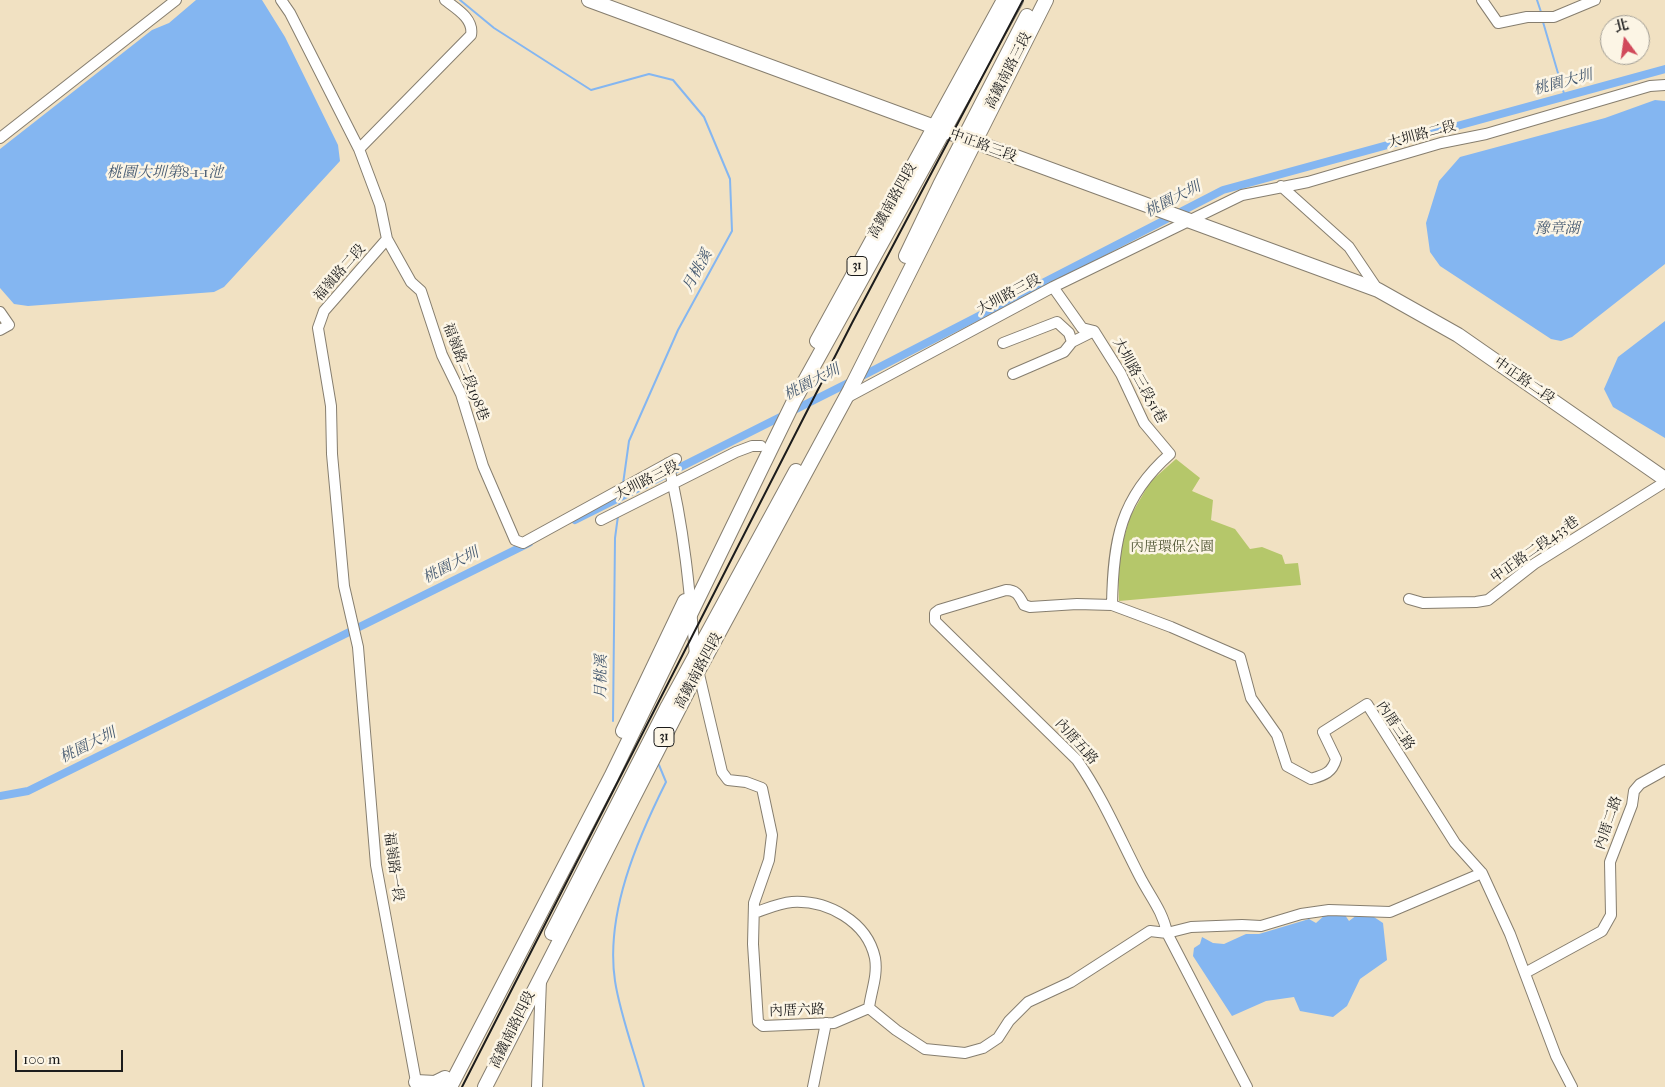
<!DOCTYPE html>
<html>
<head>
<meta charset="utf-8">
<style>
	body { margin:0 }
	#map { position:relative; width:1665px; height:1087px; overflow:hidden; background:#f1e1c2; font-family:"IM FELL French Canon","Noto Serif TC",serif }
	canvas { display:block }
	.north { position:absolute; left:1600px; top:15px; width:50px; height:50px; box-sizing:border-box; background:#fcf5e5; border:1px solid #a29e95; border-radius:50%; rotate:346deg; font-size:14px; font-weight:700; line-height:20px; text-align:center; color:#1c1c1c }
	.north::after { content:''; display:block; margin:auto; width:18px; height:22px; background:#d1495b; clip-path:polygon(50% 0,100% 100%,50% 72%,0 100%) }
	.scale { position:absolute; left:15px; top:1050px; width:108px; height:22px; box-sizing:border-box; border:2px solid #1c1c1c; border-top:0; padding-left:6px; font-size:15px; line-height:18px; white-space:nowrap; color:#1c1c1c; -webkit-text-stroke:4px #fcf5e5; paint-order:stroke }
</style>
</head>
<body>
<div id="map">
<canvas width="1665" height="1087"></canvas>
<div class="north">北</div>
<div class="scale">100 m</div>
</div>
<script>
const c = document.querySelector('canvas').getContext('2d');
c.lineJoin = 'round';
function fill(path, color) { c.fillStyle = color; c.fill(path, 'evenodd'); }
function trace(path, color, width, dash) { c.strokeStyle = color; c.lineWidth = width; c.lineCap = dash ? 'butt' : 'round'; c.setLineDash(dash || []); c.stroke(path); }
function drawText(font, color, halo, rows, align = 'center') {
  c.font = font + ' "IM FELL French Canon","Noto Serif TC",serif'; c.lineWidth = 5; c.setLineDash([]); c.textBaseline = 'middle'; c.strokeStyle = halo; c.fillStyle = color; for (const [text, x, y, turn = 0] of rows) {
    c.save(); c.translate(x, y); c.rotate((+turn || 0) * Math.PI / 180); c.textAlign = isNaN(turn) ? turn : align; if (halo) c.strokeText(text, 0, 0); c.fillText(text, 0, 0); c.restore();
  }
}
fill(new Path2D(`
	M 1176,459 L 1200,478 L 1192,491 L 1213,500 L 1211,520 L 1235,529 L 1250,549 L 1262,547 L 1282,555 L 1285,564 L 1298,563 L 1301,585 L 1119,601 L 1118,559 L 1130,517 L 1150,482 Z`), '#b5c76a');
fill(new Path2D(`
	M 196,0 L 262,0 L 285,37 L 338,145 L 340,161 L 224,287 L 214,292 L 28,306 L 14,304 L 0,288 L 0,149 L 152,30 L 169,23 Z
	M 1655,100 L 1665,101 L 1665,264 L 1572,337 L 1561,341 L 1551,339 L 1440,266 L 1430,252 L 1426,223 L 1439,181 L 1460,157 L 1605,118 Z
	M 1665,321 L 1665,438 L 1613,407 L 1604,389 L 1618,357 Z
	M 1341,909 L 1349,921 L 1357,915 L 1374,917 L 1383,923 L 1387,960 L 1360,979 L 1347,1006 L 1333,1017 L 1300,1011 L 1294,997 L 1266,1001 L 1232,1016 L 1193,956 L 1194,948 L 1200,944 L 1202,937 L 1213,943 L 1224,944 L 1246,934 L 1259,934 L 1309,919 L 1316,923 L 1325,915 Z`), '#84b6f1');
trace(new Path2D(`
	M 460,0 L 494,28 L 591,90 L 649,74 L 673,80 L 704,117 L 730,179 L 732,231 L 678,330 L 629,441 L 623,484
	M 1537,0 L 1541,12
	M 1543,22 L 1565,97
	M 619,506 L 621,494
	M 613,721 L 615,538 L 618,516
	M 644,1087 C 635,1054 620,1014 615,981 C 605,914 637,840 666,782 L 659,765`), '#84b6f1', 2);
trace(new Path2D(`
	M 575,520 L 868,373 L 1223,190 L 1665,69
	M 0,796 L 28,791 L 529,543`), '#84b6f1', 8);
const minor = new Path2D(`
	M 281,0 L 290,13 L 359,149 L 380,205 L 387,239 L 324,311 L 318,328 L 331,406 L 332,454 L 344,586 L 358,647 L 376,865 L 417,1087
	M 1482,0 L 1498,23 L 1527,17 L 1554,17 L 1595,0
	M 0,138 L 176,0
	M 359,149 L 471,35 C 474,19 457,9 445,0
	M 1281,186 L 1349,247 L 1378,290
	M 387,239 L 411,282 L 421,291 L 442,355 L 461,394 L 483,466 L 515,540 L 523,543 L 676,459
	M 1053,287 L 1082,328 L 1094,331 L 1121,374 L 1144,423 L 1170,454 C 1120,498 1113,541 1112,605
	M 0,312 L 9,325 L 0,330
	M 1003,343 L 1057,322 L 1069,333 L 1072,342
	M 1013,374 L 1064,352 L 1072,342 L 1094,331
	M 846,398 L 1053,287 L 1242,195 L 1308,182 L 1441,143 L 1486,134 L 1650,86 L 1665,85
	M 668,463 C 684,526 690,592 695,656
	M 601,520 L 736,452 L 752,446 L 761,446
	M 1409,599 L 1423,603 L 1476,602 L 1488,600 L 1534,564 L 1665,482
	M 698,670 L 722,772 L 728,780 L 746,782 L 762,788 L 772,835 L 769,860 L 754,903 L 753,944 L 758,1022 L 763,1026 L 834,1023 L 869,1008 L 896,1030 L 925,1049 L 965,1053 L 983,1048 L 998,1038 L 1009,1021 L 1028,1002 L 1071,982 L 1150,931 L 1167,933 L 1191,927 L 1242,925 L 1261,926 L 1301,914 L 1329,910 L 1390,912 L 1482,873
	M 754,913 C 766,909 779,903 792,902 C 827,900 867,921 875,958 C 878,976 871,991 869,1008
	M 1525,973 L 1602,931 L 1611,915 L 1610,862 L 1632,805 L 1634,791 L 1640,784 L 1665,770
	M 537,1087 L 541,980
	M 813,1087 L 826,1023
	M 1247,1087 L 1167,933 C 1163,911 1149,895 1139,875 C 1119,836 1102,796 1077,760 L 935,621 L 935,613 L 939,610 L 1006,590 C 1017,590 1019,596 1024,605 L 1030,607 L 1077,604 L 1112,605 L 1171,627 L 1240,657 L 1251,698 L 1277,735 L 1287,766 L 1311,779 C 1324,775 1332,773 1336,759 L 1323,732 L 1367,704 L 1455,843 L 1482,873 L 1510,934 L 1556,1056 L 1572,1087`);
const major = new Path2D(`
	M 589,0 L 1378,290 L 1458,335 L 1665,479
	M 906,256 L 940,185 L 1027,16
	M 817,341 L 1004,0
	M 623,731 L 685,601
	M 552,933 L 668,706 L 796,471
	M 416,1082 L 435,1083 L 445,1078
	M 450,1087 L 611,777 L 795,399 L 1016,0
	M 485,1087 L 698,671 L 850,390 L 1046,0`);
trace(minor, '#867e6f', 12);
trace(major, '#867e6f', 16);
trace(minor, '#fff', 10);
trace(major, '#fff', 14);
trace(new Path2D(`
	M 462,1087 L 852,323 L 1023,0`), '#1c1c1c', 2);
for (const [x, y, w] of [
	[857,266,20],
	[664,737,20]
]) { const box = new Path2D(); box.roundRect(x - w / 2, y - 9.5, w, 19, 4); c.fillStyle = '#fcf5e5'; c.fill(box); trace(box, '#1c1c1c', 1); }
drawText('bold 12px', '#1c1c1c', null, [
	["31",857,266],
	["31",664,737]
]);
drawText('14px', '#1c1c1c', '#fcf5e5', [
	["高鐵南路三段",1009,71,-63],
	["大圳路二段",1422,135,-15],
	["中正路三段",983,146,20],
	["高鐵南路四段",893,201,-61],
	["福嶺路二段",340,273,-49],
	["大圳路三段",1009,295,-28],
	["福嶺路二段198巷",465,372,69],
	["大圳路三段51巷",1139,381,61],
	["中正路二段",1524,381,35],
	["大圳路三段",647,481,-27],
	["中正路二段433巷",1535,550,-35],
	["高鐵南路四段",699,671,-62],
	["內厝三路",1395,726,56],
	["內厝五路",1076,742,48],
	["內厝二路",1609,823,-71],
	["福嶺路一段",393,867,82],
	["內厝六路",797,1011,-2],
	["高鐵南路四段",513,1030,-64]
]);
drawText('14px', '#525837', '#fcf5e5', [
	["內厝環保公園",1172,548]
]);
drawText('italic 15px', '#465a71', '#fcf5e5', [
	["桃園大圳",1563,83,-15],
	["桃園大圳第8-1-1池",165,173],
	["桃園大圳",1173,200,-27],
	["豫章湖",1557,229],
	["月桃溪",698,271,-61],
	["桃園大圳",812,383,-27],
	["桃園大圳",451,566,-27],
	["月桃溪",602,677,-89],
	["桃園大圳",88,746,-26]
]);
</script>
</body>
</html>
